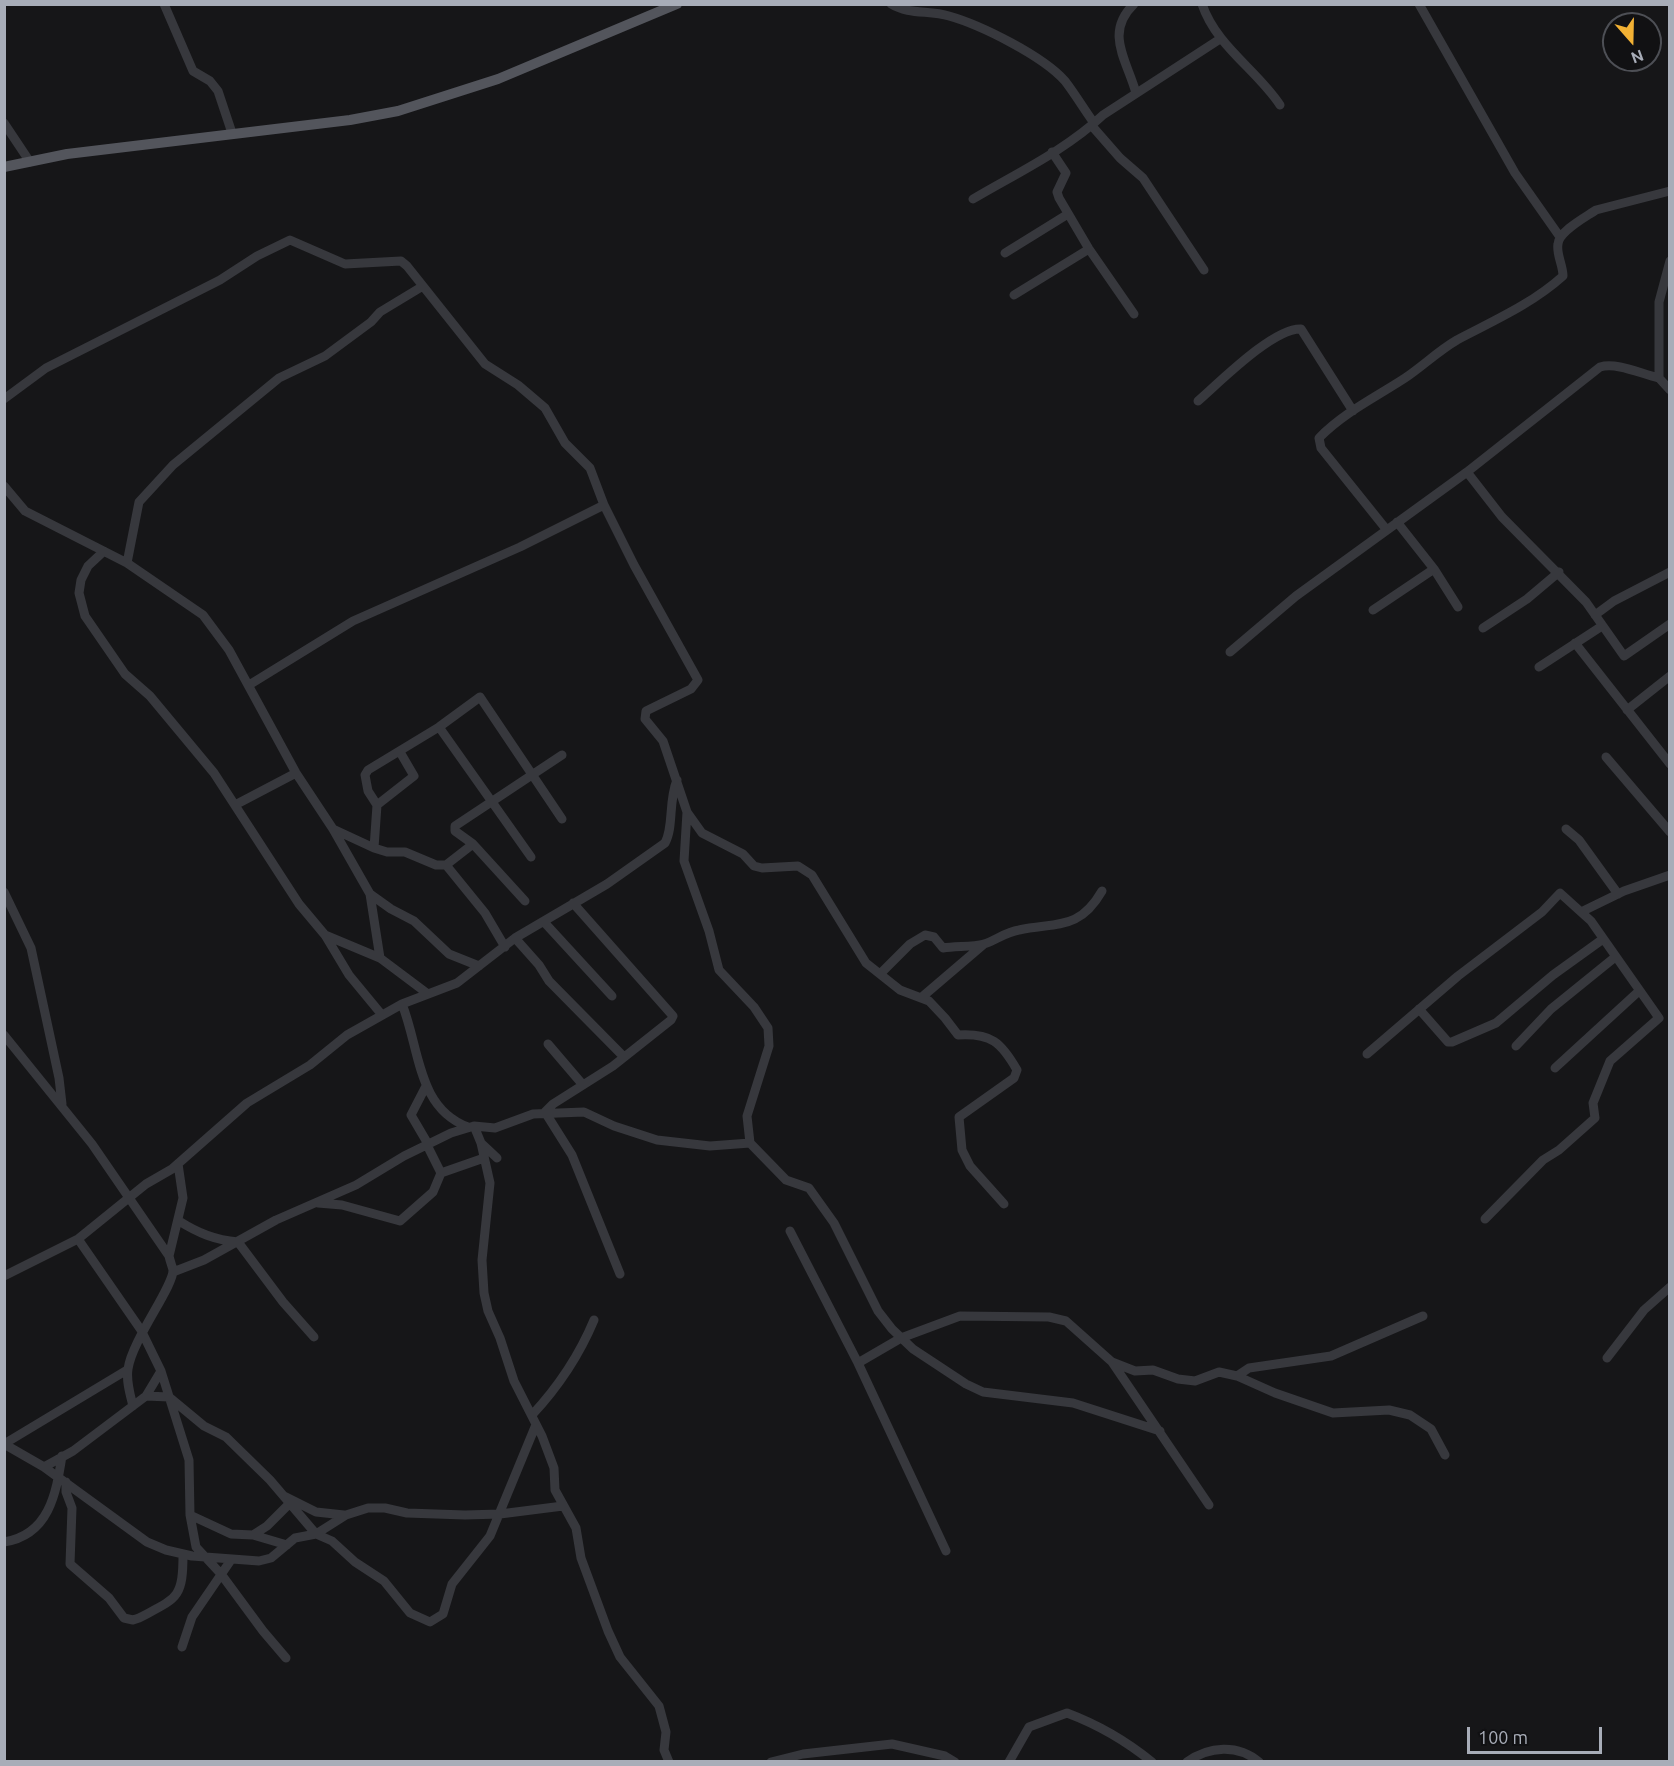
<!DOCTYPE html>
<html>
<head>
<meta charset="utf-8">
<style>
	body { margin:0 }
	#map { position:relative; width:1674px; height:1766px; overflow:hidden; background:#161618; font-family:Ubuntu,sans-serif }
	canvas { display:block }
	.frame { position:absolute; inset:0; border:6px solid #a8adb8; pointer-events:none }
	.north { position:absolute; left:1602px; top:12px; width:60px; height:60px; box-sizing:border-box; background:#111113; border:2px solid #4d4f55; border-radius:50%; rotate:160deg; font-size:16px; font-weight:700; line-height:24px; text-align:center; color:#a8adb8 }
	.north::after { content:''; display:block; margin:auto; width:21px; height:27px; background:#f2b134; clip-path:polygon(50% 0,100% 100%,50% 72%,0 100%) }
	.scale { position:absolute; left:1467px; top:1727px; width:135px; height:27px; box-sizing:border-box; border:3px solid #a8adb8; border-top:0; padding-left:8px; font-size:18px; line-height:21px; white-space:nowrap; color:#a8adb8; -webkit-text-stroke:4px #111113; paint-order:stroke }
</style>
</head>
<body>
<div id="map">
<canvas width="1674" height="1766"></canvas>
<div class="frame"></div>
<div class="north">N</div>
<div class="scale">100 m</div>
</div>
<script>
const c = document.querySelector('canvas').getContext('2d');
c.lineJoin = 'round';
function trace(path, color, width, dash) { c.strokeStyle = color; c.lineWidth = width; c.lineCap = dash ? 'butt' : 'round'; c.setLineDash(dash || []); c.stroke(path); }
trace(new Path2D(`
	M 164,4 L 193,71 L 210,81 L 218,91 L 232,133
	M 891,4 C 909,15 929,10 949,16 C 981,25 1043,56 1065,81 C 1075,94 1084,109 1094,123
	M 1134,4 C 1104,33 1127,60 1136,93
	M 1202,4 C 1216,46 1257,70 1280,105
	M 1419,4 L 1515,173 L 1560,237
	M 4,123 L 30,162
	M 1092,126 L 1120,158 L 1143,178 L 1204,270
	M 1052,152 L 1066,173 L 1057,192 L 1059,198 L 1089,249 L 1134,314
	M 973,199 C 1017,173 1066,150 1103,115 L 1220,39
	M 1005,253 L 1068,214
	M 1670,261 L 1659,302 L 1659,378 L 1670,390
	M 1014,295 L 1089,249
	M 4,399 L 46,368 L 220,280 L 257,256 L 290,240 L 345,264 L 401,261 L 407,266 L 485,364 L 518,385 L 545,408 L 565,443 L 590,468 L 604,505 L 634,565 L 698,680 L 691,689 L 646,711 L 645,719 L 663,741 L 687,812 L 702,833 L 743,854 L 754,866 L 762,868 L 798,866 L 812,875 L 866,963 L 900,990 L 929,1001 L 945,1018 L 958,1035 C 991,1033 1001,1042 1017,1070 L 1014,1078 L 959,1117 L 962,1150 L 970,1166 L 1004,1204
	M 1198,401 C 1220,382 1273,328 1301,329 L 1353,411
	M 1467,472 L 1502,517 L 1586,602 L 1624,656 L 1670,624
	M 4,486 L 25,511 L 127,563 L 203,615 L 229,650 L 296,773 L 333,829 L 370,894 L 391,909 L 414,921 L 449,954 L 479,966
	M 1397,522 L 1434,569 L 1458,607
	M 1386,529 L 1321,448 L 1319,438 C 1343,413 1376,397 1405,378 C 1423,366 1438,351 1457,340 C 1493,321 1532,304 1563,276 C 1563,265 1556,254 1558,244 C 1559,231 1586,217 1596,210 L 1670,191
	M 104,551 L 88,566 L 81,580 L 79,593 L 85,616 L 125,674 L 150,696 L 214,773 L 299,904 L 325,935 L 349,975 L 382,1015
	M 127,563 L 139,502 L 173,465 L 279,378 L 325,356 L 371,322 L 380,312 L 423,286
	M 1373,610 L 1434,569
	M 1595,615 L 1614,601 L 1670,572
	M 1483,628 L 1527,599 L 1559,572
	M 1575,643 L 1670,764
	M 1230,652 L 1296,596 L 1467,472 L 1600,367 C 1617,362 1641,374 1659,378
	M 1539,667 L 1602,626
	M 249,685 L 353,621 L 520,547 L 604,505
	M 1627,710 L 1670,676
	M 439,727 L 531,857
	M 1606,757 L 1670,832
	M 235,805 L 296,773
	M 377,805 L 414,776 L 400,752
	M 687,812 L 684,861 L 709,931 L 719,970 L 754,1007 L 768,1028 L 769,1046 L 747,1116 L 750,1143
	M 333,829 L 374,848 L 387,852 L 405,852 L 436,865 L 446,865 L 485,913 L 505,947
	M 1566,829 L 1579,840 L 1618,894
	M 473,844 L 525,901
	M 374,848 L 377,805 L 368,791 L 365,775 L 368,770 L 439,727 L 480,697 L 562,819
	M 446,865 L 473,844 L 455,831 L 455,826 L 562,755
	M 4,892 L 31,948 L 59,1078 L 62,1104
	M 370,894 L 380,958
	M 573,903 L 673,1016 L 671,1020 L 613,1066 L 553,1104 L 545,1112 L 572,1155 L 620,1274
	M 544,922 L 612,996
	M 325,935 L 380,958 L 428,994
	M 515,938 L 539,965 L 549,981 L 624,1057
	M 880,974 L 910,944 L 925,935 L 934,937 L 943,948 C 956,946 972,947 984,944 C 996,940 1006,932 1019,930 C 1056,922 1079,931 1102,891
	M 922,997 L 984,944
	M 402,1004 C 420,1049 417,1108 468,1127
	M 1419,1009 L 1448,1042 L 1452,1042 L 1496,1023 L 1553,975 L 1603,939
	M 4,1035 L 92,1144 L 169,1256 C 170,1261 172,1266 173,1270 C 174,1286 132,1340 128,1369 C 126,1381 130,1394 133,1406
	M 548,1044 L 583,1085
	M 1516,1046 L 1551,1009 L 1614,958
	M 1367,1054 L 1458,976 L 1542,912 L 1560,893 L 1581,912 L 1624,891 L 1670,875
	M 1555,1068 L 1639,991
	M 426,1086 L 411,1115 L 428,1144
	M 474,1126 L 481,1143 L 490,1183 L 482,1260 L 484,1293 L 488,1311 L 500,1338 L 514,1381 L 542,1436 L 554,1468 L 555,1490 L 576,1528 L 581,1558 L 608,1631 L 620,1657 L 659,1706 L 666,1732 L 664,1750 L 669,1762
	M 481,1143 L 497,1158
	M 441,1173 L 484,1158
	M 318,1203 L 342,1205 L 400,1221 L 433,1192 L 441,1173 L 427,1145
	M 1485,1219 L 1543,1160 L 1559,1150 L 1595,1118 L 1593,1103 L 1610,1061 L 1659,1018 L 1591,921 L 1581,912
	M 179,1221 C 198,1233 215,1240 238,1242 L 283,1302 L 314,1337
	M 790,1231 L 858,1363 L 946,1551
	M 78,1239 L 141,1330 L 161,1371 L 189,1460 L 190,1515 L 196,1547 L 221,1574 L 263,1631 L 286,1658
	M 169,1256 L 183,1198 L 178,1164
	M 173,1272 L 204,1260 L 276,1220 L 356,1185 L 404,1156 L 451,1133 L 474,1126 L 495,1128 L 533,1114 L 584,1112 L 614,1126 L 657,1140 L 710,1146 L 750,1143 L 786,1180 L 809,1188 L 834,1223 L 878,1311 L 892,1329 L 913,1349 L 966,1384 L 983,1392 L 1073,1403 L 1160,1431
	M 4,1276 L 78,1239 L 146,1184 L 172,1169 L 247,1103 L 310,1065 L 347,1035 L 402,1004 L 457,983 L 515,938 L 607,884 L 665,843 C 674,827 668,802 677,780
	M 1607,1358 L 1644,1310 L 1670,1287
	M 1112,1362 L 1209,1505
	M 858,1363 L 901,1338 L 960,1316 L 1049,1317 L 1066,1321 L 1112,1362 L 1135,1371 L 1153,1370 L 1178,1379 L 1195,1381 L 1219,1372 L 1237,1376 L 1275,1393 L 1333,1413 L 1389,1410 L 1410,1415 L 1431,1429 L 1445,1455
	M 1237,1376 L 1249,1368 L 1331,1356 L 1423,1316
	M 146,1396 L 169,1397 L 204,1426 L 226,1437 L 270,1480 L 316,1534 L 332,1541 L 355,1562 L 384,1581 L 410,1613 L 430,1622 L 443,1614 L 452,1584 L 490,1536 L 535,1427
	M 532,1415 C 559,1386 579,1356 594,1320
	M 4,1444 L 44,1467 L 147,1542 L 166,1550 L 192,1556 L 259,1561 L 271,1558 L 295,1538 L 316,1534 L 346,1515 L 368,1508 L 385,1508 L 407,1513 L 465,1515 L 500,1514 L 563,1506
	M 4,1444 L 127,1370
	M 44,1467 L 73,1451 L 146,1396 L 161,1371
	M 66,1482 L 66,1492 L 72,1508 L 70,1564 L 109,1598 L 124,1618 L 133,1620 L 139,1618 C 177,1598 183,1599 183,1554
	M 284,1496 L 316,1512 L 344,1515
	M 190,1515 L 231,1534 L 253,1535 L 287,1545
	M 253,1535 L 267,1526 L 289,1504
	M 4,1542 C 49,1535 56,1494 62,1456
	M 182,1647 L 192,1617 L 231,1560
	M 771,1762 L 803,1754 L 892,1744 L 945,1756 L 955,1762
	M 1009,1762 L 1029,1727 L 1067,1713 C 1099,1725 1125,1740 1152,1762
	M 1187,1762 C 1209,1746 1238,1744 1259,1762`), '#37383d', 9);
trace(new Path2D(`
	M 4,167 L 67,154 L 350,120 L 398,111 L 498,79 L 677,4`), '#53555c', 10);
</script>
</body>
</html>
